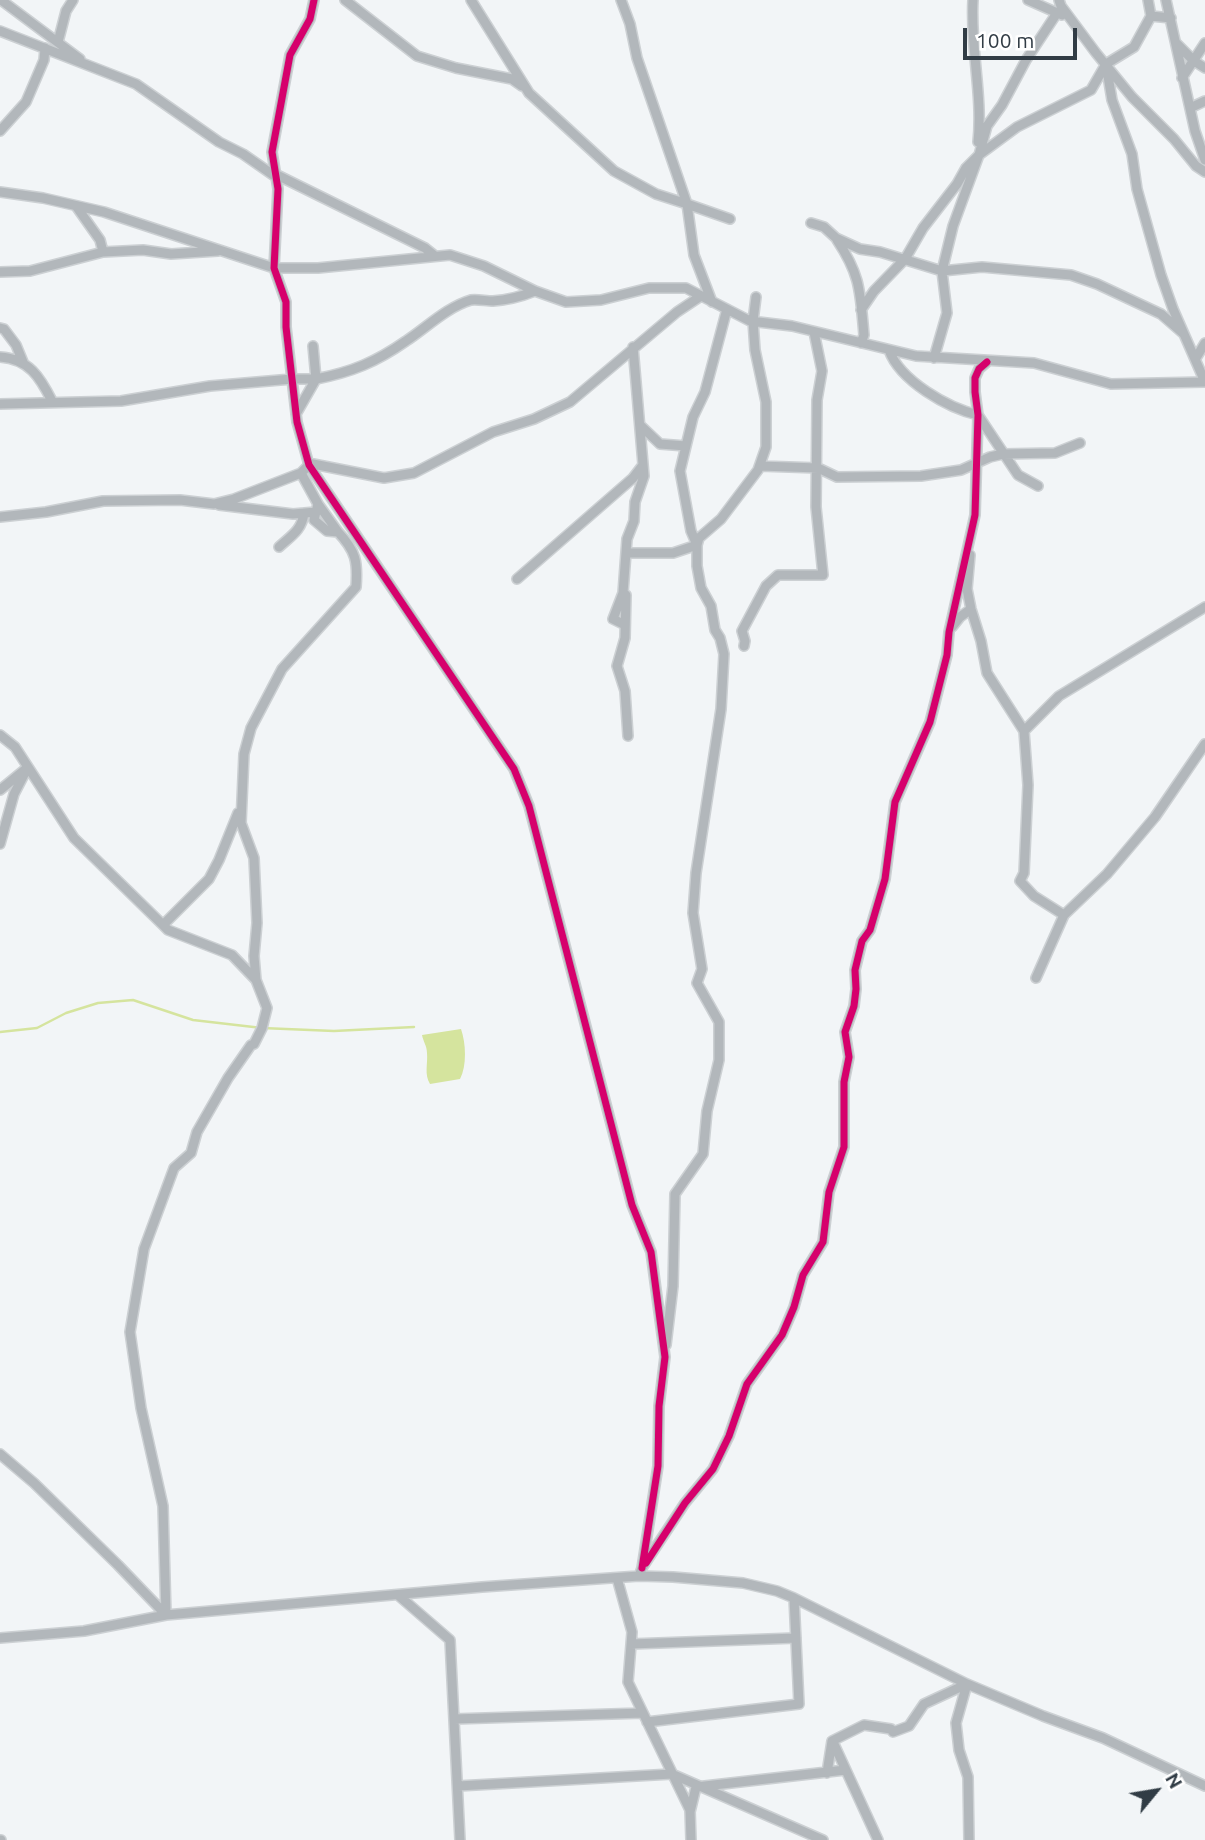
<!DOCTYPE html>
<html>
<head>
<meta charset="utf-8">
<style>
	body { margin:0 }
	#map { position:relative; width:1205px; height:1840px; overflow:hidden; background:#f2f5f7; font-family:Ubuntu,sans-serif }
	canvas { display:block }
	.north { position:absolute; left:1121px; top:1756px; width:70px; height:70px; -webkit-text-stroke:5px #fff; paint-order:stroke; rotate:60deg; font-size:19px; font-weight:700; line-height:28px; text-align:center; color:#313c45 }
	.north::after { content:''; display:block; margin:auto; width:24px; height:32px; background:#313c45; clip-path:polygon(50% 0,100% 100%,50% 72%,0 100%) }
	.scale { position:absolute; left:963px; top:28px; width:114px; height:32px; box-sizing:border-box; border:4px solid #313c45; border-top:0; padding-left:9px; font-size:21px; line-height:24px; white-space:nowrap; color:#313c45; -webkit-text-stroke:5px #fff; paint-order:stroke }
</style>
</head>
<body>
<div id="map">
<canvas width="1205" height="1840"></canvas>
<div class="north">N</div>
<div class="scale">100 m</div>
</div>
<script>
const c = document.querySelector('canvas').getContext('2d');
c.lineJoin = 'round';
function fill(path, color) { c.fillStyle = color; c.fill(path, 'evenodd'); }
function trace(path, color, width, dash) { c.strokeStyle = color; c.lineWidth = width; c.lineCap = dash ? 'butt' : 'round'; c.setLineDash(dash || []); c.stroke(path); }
fill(new Path2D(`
	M 461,1029 C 466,1043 467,1066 460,1079 L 430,1084 C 424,1074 428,1064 427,1053 C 427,1046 423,1041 422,1035 Z`), '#d5e49e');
trace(new Path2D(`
	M 0,1032 L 37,1028 L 66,1013 L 98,1003 L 133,1000 L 193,1020 L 262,1028 L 334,1031 L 414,1027`), '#d5e49e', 2.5);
const minor = new Path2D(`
	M 1,0 L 80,59
	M 314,0 L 310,19 L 290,55 L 272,152 L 278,189 L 274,268 L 286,302 L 286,327 L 297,422 L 309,465 L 514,769 L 529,806 L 632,1205 L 651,1252 L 665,1357 L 659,1406 L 658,1466 L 642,1568
	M 345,0 L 417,56 L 456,68 L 512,79 L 522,86
	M 471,0 L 529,93 L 614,171 L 656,194 L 687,204
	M 621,0 L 630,24 L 637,58 L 687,204
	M 973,0 C 970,48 983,95 978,142
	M 1028,0 L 1062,15
	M 1059,0 L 1061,6 L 1096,53 L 1132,97 L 1174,139 L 1196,166 L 1205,172
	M 1148,0 L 1151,16
	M 1166,0 L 1195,131 L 1205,160
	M 0,31 L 136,84 L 219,142 L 243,154 L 276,177
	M 58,42 L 66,11 L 73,0
	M 1176,43 L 1194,61 L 1205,68
	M 1106,64 L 1112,100 L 1132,154 L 1137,189 L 1161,275 L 1173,309 L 1205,382
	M 1182,78 L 1205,43
	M 1190,108 L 1205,101
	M 0,131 L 26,102 L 44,60 L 45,48
	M 275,174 L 425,248 L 435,256
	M 0,192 L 43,198 L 104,212 L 274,268 L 318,268 L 450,255 L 484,266 L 535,291 L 566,302 L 601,300 L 649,288 L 686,288 L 750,321 L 792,326 L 916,356 L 1034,363 L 1111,384 L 1205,382
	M 76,206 L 100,240 L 103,252
	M 811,223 L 824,227 L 836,238 L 860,249 L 880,252 L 942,271 L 982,267 L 1071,275 L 1097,284 L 1161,314 L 1184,334
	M 837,240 C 861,276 860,292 864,335 L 861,343
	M 0,272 L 30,271 L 103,252 L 143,250 L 171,254 L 218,251
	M 712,302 L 694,255 L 687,204 L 730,219
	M 861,310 L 874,291 L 905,259 L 923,228 L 957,184 L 966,168 L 979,155 L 987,126 L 1002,105 L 1026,60 L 1057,13
	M 0,328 L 4,329 L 16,345 L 23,362
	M 313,346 L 316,379 C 352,372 376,362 406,341 C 426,328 447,307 471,300 C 477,299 486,301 493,301 C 509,300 520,297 535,291
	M 889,350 C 900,381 948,408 978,415 L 1018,475 L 1038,486
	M 0,357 C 29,359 40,377 52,401
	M 934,358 L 947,313 L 942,271 L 953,226 L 979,155 L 1017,127 L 1091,90 L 1106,64 L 1134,47 L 1151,16 L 1171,18
	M 1196,358 L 1205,343
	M 0,404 L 121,401 L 210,386 L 292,379 L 316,379 L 296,414
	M 641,426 L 660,444 L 686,446
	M 308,463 L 384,478 L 414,473 L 493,432 L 534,419 L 570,402 L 677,312 L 701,296
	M 760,466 L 818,468 L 837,477 L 921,476 L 961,470 L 990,457 L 1003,454 L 1055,453 L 1080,443
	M 318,504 L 338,532
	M 219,505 L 293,514 L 316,512
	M 0,517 L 46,512 L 103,501 L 180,500 L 214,504 L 234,499 L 301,473
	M 279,547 C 291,536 302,530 304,513
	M 627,553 L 673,553 L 697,545 L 691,531 L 680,471 L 693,417 L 705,392 L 727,309
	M 970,555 L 967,589 L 971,609 L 981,641 L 987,673 L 1024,731 L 1028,785 L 1024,873 L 1020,881 L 1034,896 L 1064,915
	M 517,579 L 633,478 L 643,465
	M 626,595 L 625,638 L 617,666 L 625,691 L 628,736
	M 625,625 L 613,619 L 623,593 L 627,539 L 634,521 L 635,502 L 644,476 L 633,347
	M 952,627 L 960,617 L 971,609
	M 744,646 L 745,641 L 742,631 L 766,586 L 778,575 L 823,575 L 816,507 L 817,400 L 822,371 L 814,332
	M 1024,731 L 1059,696 L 1205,607
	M 0,735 L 15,747 L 74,838 L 163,925 L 168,930 L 232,955 L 256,980
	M 0,790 L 27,768
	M 0,844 L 14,794 L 28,767
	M 163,925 L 209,879 L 219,860 L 238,813
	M 1036,978 L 1064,915 L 1107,874 L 1155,817 L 1205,744
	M 666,1345 L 673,1286 L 675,1194 L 703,1154 L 707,1111 L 719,1060 L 719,1022 L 697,983 L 702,969 L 693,913 L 696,873 L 721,709 L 724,654 L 720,638 L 715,630 L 711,606 L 701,588 L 697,566 L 697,545 L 699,538 L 721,519 L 758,470 L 766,447 L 766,402 L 755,350 L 753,321 L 756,297
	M 0,1454 L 34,1483 L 118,1565 L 166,1615
	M 639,1576 L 642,1568 L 685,1503 L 713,1469 L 729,1436 L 747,1384 L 782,1335 L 794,1307 L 803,1275 L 823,1242 L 829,1192 L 844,1147 L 844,1082 L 849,1057 L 845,1032 L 854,1006 L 856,989 L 855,970 L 862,941 L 870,930 L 885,879 L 895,802 L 930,722 L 947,655 L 949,632 L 975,515 L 978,415 L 975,392 L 975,378 L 979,369 L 987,362
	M 617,1578 L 632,1632 L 628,1682 L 690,1810 L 691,1840
	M 398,1595 L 450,1640 L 460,1840
	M 166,1615 L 163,1506 L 141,1408 L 130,1332 L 144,1249 L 174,1168 L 191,1153 L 197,1132 L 228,1078 L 251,1045 L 254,1044 L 262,1028 L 267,1008 L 256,980 L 254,956 L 257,923 L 254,858 L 241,823 L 244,754 L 251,728 L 282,669 L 356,587 C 358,562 356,551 338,532 L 327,531 L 314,520 L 318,504 L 301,473 L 309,465
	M 0,1638 L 84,1631 L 166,1615 L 482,1587 L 639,1576 L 673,1577 L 743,1583 L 777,1591 L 794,1598 L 967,1684 L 1043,1716 L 1103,1738 L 1205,1786
	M 631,1644 L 796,1638
	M 967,1684 L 956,1723 L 959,1750 L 968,1777 L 969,1840
	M 454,1719 L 643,1713
	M 647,1722 L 799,1704 L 794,1598
	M 833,1742 L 878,1840
	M 827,1773 L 832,1741 L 864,1725 L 891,1729 L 893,1732 L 909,1726 L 924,1704 L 967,1684
	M 458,1786 L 672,1774 L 823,1840
	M 690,1812 L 696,1787 L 845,1770
	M 0,1840 L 1,1840`);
trace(minor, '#ccd0d3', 12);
trace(minor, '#b2b7bb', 9);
trace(new Path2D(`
	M 314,0 L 310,19 L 290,55 L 272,152 L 278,189 L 274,268 L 286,302 L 286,327 L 297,422 L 309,465 L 514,769 L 529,806 L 632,1205 L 651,1252 L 665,1357 L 659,1406 L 658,1466 L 642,1568
	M 646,1563 L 685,1503 L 713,1469 L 729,1436 L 747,1384 L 782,1335 L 794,1307 L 803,1275 L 823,1242 L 829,1192 L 844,1147 L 844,1082 L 849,1057 L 845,1032 L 854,1006 L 856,989 L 855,970 L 862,941 L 870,930 L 885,879 L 895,802 L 930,722 L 947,655 L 949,632 L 975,515 L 978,415 L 975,392 L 975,378 L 979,369 L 987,362`), '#d6006c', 7);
</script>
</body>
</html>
